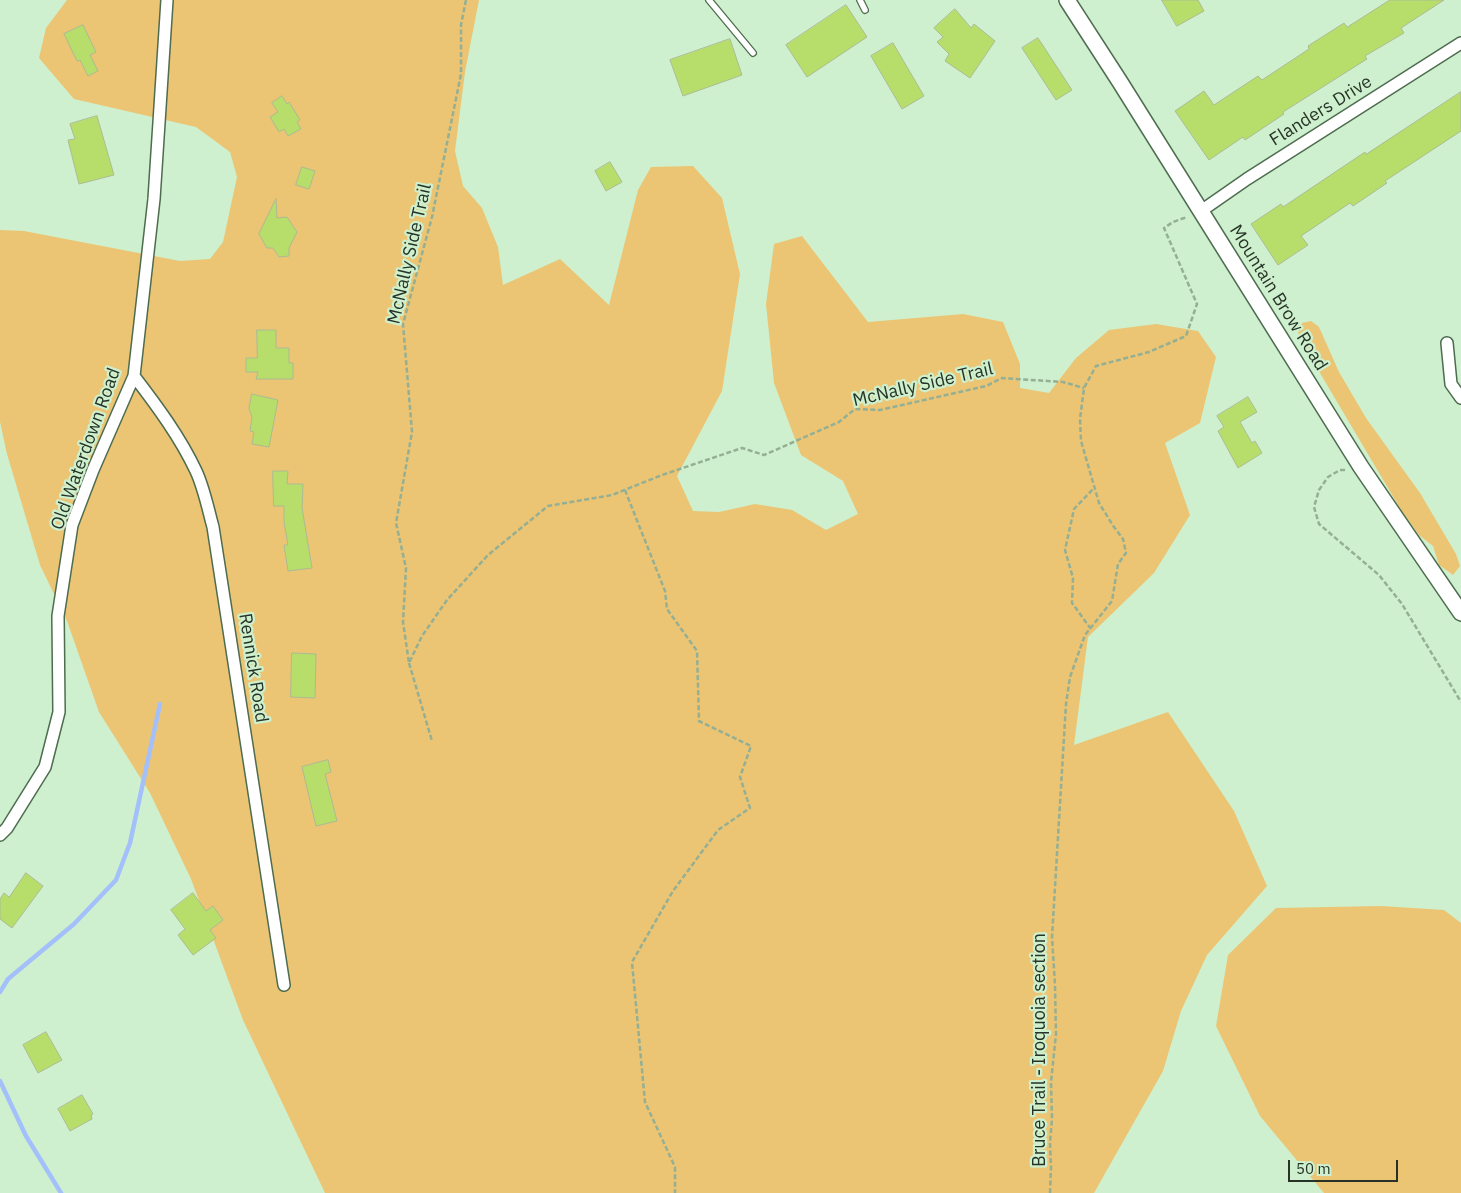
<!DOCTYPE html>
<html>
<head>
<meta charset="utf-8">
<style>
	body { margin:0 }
	#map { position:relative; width:1461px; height:1193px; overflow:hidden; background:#cef0ce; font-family:"IBM Plex Sans",sans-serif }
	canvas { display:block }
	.scale { position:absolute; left:1288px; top:1160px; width:110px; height:22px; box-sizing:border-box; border:2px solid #263326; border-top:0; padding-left:6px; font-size:15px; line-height:18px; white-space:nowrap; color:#263326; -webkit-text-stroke:4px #cef0ce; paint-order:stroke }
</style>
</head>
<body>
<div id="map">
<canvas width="1461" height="1193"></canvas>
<div class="scale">50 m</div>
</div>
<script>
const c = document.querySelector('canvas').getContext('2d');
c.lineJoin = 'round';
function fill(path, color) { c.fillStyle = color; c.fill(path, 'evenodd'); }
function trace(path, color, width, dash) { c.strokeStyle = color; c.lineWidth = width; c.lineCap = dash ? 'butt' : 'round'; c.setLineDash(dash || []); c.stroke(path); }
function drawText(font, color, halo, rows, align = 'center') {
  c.font = font + ' "IBM Plex Sans",sans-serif'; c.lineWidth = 4.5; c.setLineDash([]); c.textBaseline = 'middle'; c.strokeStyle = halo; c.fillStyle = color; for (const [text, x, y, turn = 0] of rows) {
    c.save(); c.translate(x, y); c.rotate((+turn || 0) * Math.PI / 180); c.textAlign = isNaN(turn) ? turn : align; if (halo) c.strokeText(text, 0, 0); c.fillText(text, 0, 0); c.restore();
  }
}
fill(new Path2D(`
	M 67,0 L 479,0 L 465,72 L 455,151 L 463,186 L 482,208 L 498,247 L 503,285 L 560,259 L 609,305 L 638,190 L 651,167 L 693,166 L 722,198 L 740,274 L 722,391 L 677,476 L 693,511 L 719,512 L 755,504 L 792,510 L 826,530 L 858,514 L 843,481 L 801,455 L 774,383 L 766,304 L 774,244 L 802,236 L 868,322 L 963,314 L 1003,322 L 1020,364 L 1020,388 L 1049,393 L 1076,358 L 1109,330 L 1156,324 L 1198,331 L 1216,357 L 1200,423 L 1165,443 L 1190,515 L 1154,573 L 1088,637 L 1074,745 L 1168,712 L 1234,811 L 1267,886 L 1207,955 L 1181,1011 L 1163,1071 L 1094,1193 L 325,1193 L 243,1020 L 191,879 L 150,793 L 99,712 L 67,621 L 40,565 L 7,454 L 0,422 L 0,230 L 24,231 L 180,261 L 210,259 L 223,242 L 237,177 L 230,152 L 196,127 L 74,99 L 39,58 L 46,28 Z
	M 1311,321 L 1319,327 L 1339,372 L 1366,418 L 1420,493 L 1456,554 L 1460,566 L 1453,575 L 1439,565 L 1433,546 L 1419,535 L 1401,510 L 1304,346 L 1298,333 L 1302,323 Z
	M 1381,906 L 1444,910 L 1461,923 L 1461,1193 L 1324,1193 L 1260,1116 L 1216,1026 L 1228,955 L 1276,908 Z`), '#ebc573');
trace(new Path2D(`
	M 0,992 L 8,979 L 74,924 L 116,880 L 130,843 L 160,704
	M 0,1081 L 26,1136 L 61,1193`), '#a4c0fb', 4.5);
const building = new Path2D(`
	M 1162,0 L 1198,0 L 1204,11 L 1177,26 Z
	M 1390,0 L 1444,0 L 1401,28 L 1404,33 L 1365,56 L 1367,59 L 1283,112 L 1284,114 L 1245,140 L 1243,137 L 1209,160 L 1175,111 L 1204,91 L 1214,105 L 1258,76 L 1262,80 L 1309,49 L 1308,46 L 1344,23 L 1347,27 Z
	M 846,5 L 867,37 L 807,77 L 786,45 Z
	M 955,9 L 971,28 L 974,24 L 995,41 L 970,78 L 945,61 L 949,54 L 937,42 L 943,37 L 934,28 Z
	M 83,25 L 96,52 L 90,55 L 98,71 L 88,76 L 80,60 L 77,61 L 64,34 Z
	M 1038,38 L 1072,90 L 1056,100 L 1022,48 Z
	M 730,39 L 742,75 L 683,96 L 670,60 Z
	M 893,43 L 924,96 L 902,109 L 871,56 Z
	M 1461,92 L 1461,131 L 1385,181 L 1387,183 L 1353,206 L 1350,203 L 1301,236 L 1308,245 L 1278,265 L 1251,224 L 1281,204 L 1283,207 L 1365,152 L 1366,154 Z
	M 282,96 L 287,104 L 289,102 L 300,120 L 297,122 L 301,129 L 288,136 L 284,129 L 279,132 L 270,117 L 278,112 L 272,103 Z
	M 97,116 L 114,175 L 79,184 L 68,140 L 75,139 L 70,124 Z
	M 610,162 L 622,182 L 606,191 L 595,171 Z
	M 302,167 L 315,171 L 309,189 L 296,185 Z
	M 276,199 L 277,218 L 287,217 L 297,232 L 289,248 L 289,256 L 279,257 L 273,248 L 267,248 L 259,234 Z
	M 257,330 L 276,330 L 276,348 L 289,348 L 289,363 L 293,363 L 293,379 L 256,379 L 258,372 L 246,372 L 246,358 L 257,358 Z
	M 252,394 L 278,400 L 269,447 L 252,444 L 254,432 L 250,431 L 252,417 L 249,409 Z
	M 1248,397 L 1257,412 L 1240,422 L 1252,443 L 1255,441 L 1262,453 L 1238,468 L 1218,431 L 1224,427 L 1217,416 Z
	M 273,471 L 288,471 L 287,484 L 303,484 L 302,508 L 312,568 L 288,571 L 284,545 L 288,545 L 284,522 L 284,506 L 274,506 Z
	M 292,653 L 316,654 L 315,698 L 291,697 Z
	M 328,760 L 331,772 L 325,774 L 337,821 L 316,826 L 302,767 Z
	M 26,873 L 43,886 L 12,928 L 0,919 L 0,899 L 4,893 L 9,897 Z
	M 193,893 L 206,911 L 213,906 L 223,920 L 210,930 L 216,938 L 193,955 L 178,935 L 185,929 L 171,910 Z
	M 46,1032 L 62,1060 L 38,1073 L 23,1045 Z
	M 82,1095 L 93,1114 L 91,1115 L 92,1119 L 70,1131 L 58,1109 Z`);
fill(building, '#b7de6a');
trace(building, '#acbb94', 1);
const service = new Path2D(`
	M 709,0 L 753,53
	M 860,0 L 865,10`);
const minor = new Path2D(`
	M 1201,211 L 1247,179 L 1461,43
	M 1447,343 L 1451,384 L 1461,398
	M 134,376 C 157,406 180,437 196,471 C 204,488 208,509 213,527 L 284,985
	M 0,835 L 7,828 L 45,767 L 59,712 L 58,616 L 72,525 L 93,470 L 134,376 L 154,199 L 167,0`);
const tertiary = new Path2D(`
	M 1067,0 L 1120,82 L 1361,467 L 1461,613`);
trace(service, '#4e6c4f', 8);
trace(minor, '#4e6c4f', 14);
trace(tertiary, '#4e6c4f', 18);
trace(new Path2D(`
	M 466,0 L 461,25 L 461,74 L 432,217 L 403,324 L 412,432 L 396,523 L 406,568 L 403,622 L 409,663 L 422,636 L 447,600 L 488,555 L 548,506 L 612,495 L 662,475 L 742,448 L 764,455 L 839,422 L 855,409 L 880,410 L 986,386 L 1002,378 L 1063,382 L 1084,388
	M 1345,470 L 1340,470 L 1328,477 L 1319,490 L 1314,507 L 1319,524 L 1379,575 L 1402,604 L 1461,702
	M 625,490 L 665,591 L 667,609 L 697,651 L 699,721 L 751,746 L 740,777 L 750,808 L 718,830 L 673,891 L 632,962 L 645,1102 L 675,1167 L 675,1193
	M 1091,629 L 1072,603 L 1073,578 L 1065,550 L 1074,509 L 1095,487
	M 409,663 L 432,741
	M 1050,1193 L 1051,1167 L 1050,1143 L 1052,1119 L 1051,1082 L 1056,1034 L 1055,985 L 1052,937 L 1066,704 L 1070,677 L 1085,635 L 1112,601 L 1118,564 L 1126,553 L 1123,539 L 1114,527 L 1099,503 L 1081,441 L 1080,419 L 1084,388 L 1096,366 L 1149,352 L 1186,336 L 1197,304 L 1164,228 L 1173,222 L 1187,217`), '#94af94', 2.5, [5, 2.5]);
trace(service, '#fff', 5.5);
trace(minor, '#fff', 11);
trace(tertiary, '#fff', 15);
drawText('18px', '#263326', '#cef0ce', [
	["Flanders Drive",1321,111,-32],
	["McNally Side Trail",410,254,-77],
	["Mountain Brow Road",1278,298,58],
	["McNally Side Trail",923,385,-13],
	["Old Waterdown Road",86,449,-70],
	["Rennick Road",253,668,81],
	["Bruce Trail - Iroquoia section",1040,1050,-90]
]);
</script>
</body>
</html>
